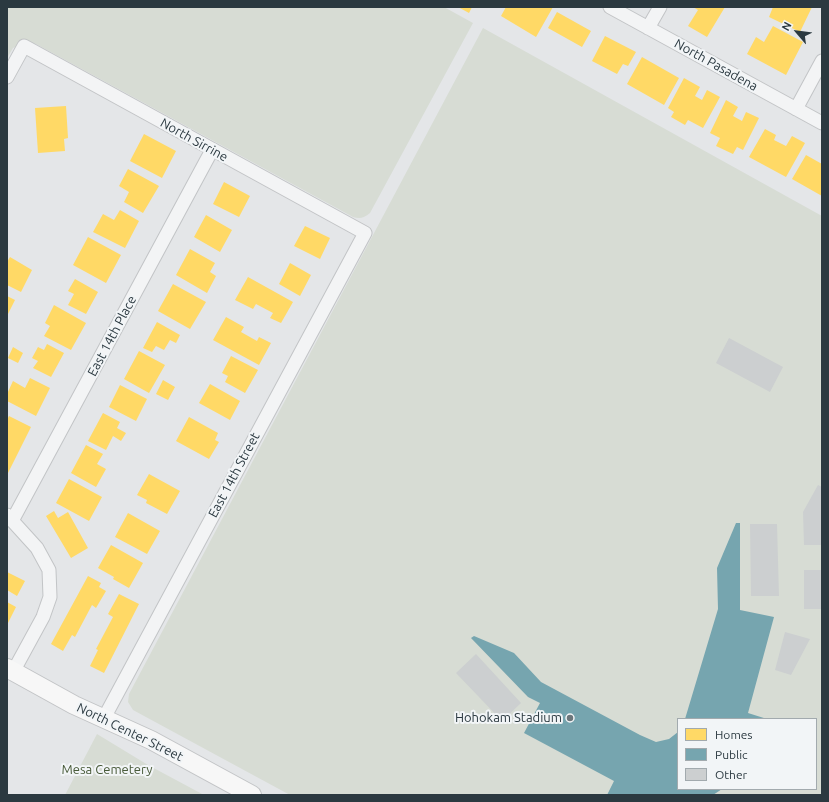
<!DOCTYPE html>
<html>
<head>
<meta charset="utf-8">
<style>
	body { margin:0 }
	#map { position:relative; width:829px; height:802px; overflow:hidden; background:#e4e6e8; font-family:Ubuntu,sans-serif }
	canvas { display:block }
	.frame { position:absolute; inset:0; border:8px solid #2b3940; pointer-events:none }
	.legend { position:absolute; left:677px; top:718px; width:140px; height:72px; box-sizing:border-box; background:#f2f5f7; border:1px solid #a2aaae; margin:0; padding:5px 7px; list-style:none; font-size:12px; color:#2b3940 }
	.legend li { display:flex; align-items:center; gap:8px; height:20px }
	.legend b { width:20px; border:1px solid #a2aaae }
	.north { position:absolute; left:777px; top:12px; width:40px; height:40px; -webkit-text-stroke:3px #f2f5f7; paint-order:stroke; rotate:298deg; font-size:11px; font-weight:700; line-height:16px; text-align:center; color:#2b3940 }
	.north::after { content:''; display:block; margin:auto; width:14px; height:18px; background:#2b3940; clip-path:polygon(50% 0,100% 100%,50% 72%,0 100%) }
</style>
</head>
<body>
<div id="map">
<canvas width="829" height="802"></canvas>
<div class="frame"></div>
<ul class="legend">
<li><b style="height:11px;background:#ffd966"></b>Homes</li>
<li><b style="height:11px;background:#76a5af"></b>Public</li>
<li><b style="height:11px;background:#cccfd0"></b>Other</li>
</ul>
<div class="north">N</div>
</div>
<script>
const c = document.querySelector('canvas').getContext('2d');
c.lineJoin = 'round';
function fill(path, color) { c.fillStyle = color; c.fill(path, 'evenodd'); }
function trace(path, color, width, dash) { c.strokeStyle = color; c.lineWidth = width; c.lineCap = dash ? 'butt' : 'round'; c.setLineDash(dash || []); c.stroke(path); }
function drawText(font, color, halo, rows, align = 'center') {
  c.font = font + ' Ubuntu,sans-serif'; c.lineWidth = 4; c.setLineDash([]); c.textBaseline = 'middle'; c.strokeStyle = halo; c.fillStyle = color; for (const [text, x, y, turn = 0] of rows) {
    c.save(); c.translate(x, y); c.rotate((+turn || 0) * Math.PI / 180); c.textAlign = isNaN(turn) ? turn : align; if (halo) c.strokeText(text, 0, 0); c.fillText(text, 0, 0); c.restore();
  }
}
fill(new Path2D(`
	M 7,7 L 444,7 L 473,23 L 370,213 C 364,218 360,219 353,217 L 36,44 L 24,43 L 13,48 L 7,58 Z
	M 483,28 L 822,216 L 822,795 L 290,795 L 133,710 L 128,702 L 129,694 ZM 678,719 L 816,719 L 816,789 L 678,789 Z
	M 97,734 L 148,765 L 204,795 L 65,795 Z`), '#d7dcd4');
fill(new Path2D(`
	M 458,7 L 472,7 L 469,13 Z
	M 506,7 L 553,7 L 536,37 L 501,16 Z
	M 693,7 L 725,7 L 707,37 L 688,26 L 698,10 Z
	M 773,7 L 812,7 L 800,32 L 769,17 Z
	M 557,12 L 591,31 L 582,47 L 548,28 Z
	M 773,26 L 803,42 L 786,75 L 747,54 L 756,37 L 764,42 Z
	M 605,36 L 636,52 L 628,66 L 623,64 L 617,74 L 592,61 Z
	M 642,57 L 679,78 L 664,105 L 627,84 Z
	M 684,78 L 700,87 L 695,96 L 702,100 L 707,90 L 720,97 L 703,128 L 688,120 L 685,125 L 671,117 L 674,112 L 668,108 Z
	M 726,100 L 738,107 L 733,116 L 742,121 L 746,112 L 759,118 L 743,150 L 737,147 L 733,154 L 716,146 L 720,138 L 710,133 Z
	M 66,106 L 68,138 L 64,139 L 65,151 L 38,153 L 35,108 Z
	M 765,129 L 776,135 L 774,140 L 786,146 L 792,136 L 805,143 L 786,177 L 749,157 Z
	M 144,134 L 176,151 L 162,178 L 130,161 Z
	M 806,155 L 822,164 L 822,196 L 792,179 Z
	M 128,169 L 159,186 L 143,213 L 124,202 L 129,192 L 119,186 Z
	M 224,182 L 250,196 L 239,217 L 213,204 Z
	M 120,210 L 139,221 L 125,248 L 93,232 L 103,214 L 114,220 Z
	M 206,215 L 232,230 L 220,252 L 194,237 Z
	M 305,226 L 330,238 L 320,259 L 294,246 Z
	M 88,237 L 121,255 L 106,283 L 73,265 Z
	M 190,249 L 215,263 L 210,272 L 216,276 L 207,293 L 176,275 Z
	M 10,257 L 32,270 L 21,292 L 7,285 L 7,262 Z
	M 290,263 L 311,275 L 300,296 L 279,284 Z
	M 248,277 L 293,302 L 281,323 L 270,318 L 273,313 L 256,304 L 253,309 L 235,300 Z
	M 75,279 L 98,292 L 86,314 L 68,305 L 74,294 L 68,291 Z
	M 173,284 L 206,302 L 190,329 L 158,311 Z
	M 7,296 L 15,300 L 7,316 Z
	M 54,305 L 86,323 L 71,350 L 44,336 L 50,326 L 45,323 Z
	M 226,317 L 244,327 L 241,332 L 257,341 L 259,337 L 271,343 L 259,365 L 213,340 Z
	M 157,322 L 180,335 L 176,343 L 170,340 L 164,350 L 156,346 L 152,352 L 143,348 Z
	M 47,344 L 64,353 L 51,377 L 33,368 L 38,361 L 32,358 L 38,347 L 44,350 Z
	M 13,347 L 23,353 L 18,363 L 8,358 Z
	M 139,351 L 165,365 L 149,393 L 124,379 Z
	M 231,356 L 258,370 L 245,393 L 225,382 L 228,376 L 222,373 Z
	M 30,378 L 50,388 L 36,416 L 7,401 L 7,394 L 13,381 L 25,388 Z
	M 163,380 L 175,387 L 168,400 L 156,394 Z
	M 210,384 L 240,401 L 230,420 L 199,403 Z
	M 120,385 L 147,399 L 136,421 L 109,407 Z
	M 103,413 L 120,422 L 117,428 L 126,433 L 121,441 L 113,436 L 106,450 L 88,441 Z
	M 9,416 L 31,427 L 7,475 L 7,420 Z
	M 189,417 L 218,433 L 215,440 L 219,442 L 209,459 L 176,441 Z
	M 86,445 L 103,454 L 97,464 L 106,469 L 96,487 L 71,473 Z
	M 149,474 L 180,491 L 167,514 L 146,503 L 147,500 L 137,495 Z
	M 69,479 L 102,497 L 89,521 L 56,503 Z
	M 54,511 L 58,518 L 68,512 L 88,548 L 71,558 L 46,516 Z
	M 128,513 L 160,531 L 147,554 L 115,537 Z
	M 111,545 L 143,563 L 129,588 L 113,579 L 114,577 L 98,568 Z
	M 7,572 L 25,581 L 17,596 L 7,590 Z
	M 88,576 L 101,583 L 99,587 L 106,591 L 96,608 L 92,605 L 75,637 L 72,635 L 63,651 L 51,644 Z
	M 119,594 L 139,604 L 104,673 L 90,666 L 98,650 L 96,649 L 113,617 L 108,614 Z
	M 7,602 L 16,607 L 7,625 Z`), '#ffd966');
fill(new Path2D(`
	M 736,523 L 740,523 L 740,610 L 774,617 L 748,713 L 767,719 L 685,719 L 718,609 L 717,568 Z
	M 474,636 L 514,653 L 541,682 L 640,735 L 656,742 L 669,739 L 678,732 L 678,789 L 722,789 L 713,795 L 607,795 L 614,781 L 524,733 L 540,703 L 528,697 L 471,638 Z`), '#76a5af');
fill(new Path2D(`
	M 729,338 L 783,367 L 770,392 L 716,363 Z
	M 818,485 L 822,487 L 822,545 L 804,545 L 803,512 Z
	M 750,524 L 777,524 L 779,596 L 751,596 Z
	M 804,570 L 822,570 L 822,609 L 804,609 Z
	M 785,632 L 810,639 L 791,675 L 775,670 Z
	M 476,654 L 521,703 L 502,721 L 456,673 Z`), '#cccfd0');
const street = new Path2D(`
	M 610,7 L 822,123
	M 648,28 L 660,7
	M 7,77 L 24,46 L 365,233 L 104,718
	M 796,109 L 822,61
	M 7,515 L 37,548 L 49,570 L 50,597 L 43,617 L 13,672
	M 12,521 L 212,150`);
const secondary = new Path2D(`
	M 7,668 L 74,705 L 151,740 L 252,795`);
trace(street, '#c2c4c6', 15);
trace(secondary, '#c2c4c6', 20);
trace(street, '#f3f4f5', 13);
trace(secondary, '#f7f7f7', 18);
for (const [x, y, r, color] of [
	[570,718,4,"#6c767b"]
]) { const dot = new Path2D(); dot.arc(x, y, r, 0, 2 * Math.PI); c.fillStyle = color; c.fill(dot); trace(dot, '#f2f5f7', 1.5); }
drawText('13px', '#2b3940', '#f2f5f7', [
	["North Pasadena",716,65,29],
	["North Sirrine",194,140,29],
	["East 14th Place",112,336,-62],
	["East 14th Street",234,475,-62],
	["North Center Street",130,732,26]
]);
drawText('13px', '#2b3940', '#f2f5f7', [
	["Hohokam Stadium",562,718]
], 'right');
drawText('13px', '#495b3a', '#f2f5f7', [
	["Mesa Cemetery",107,770]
]);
</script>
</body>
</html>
